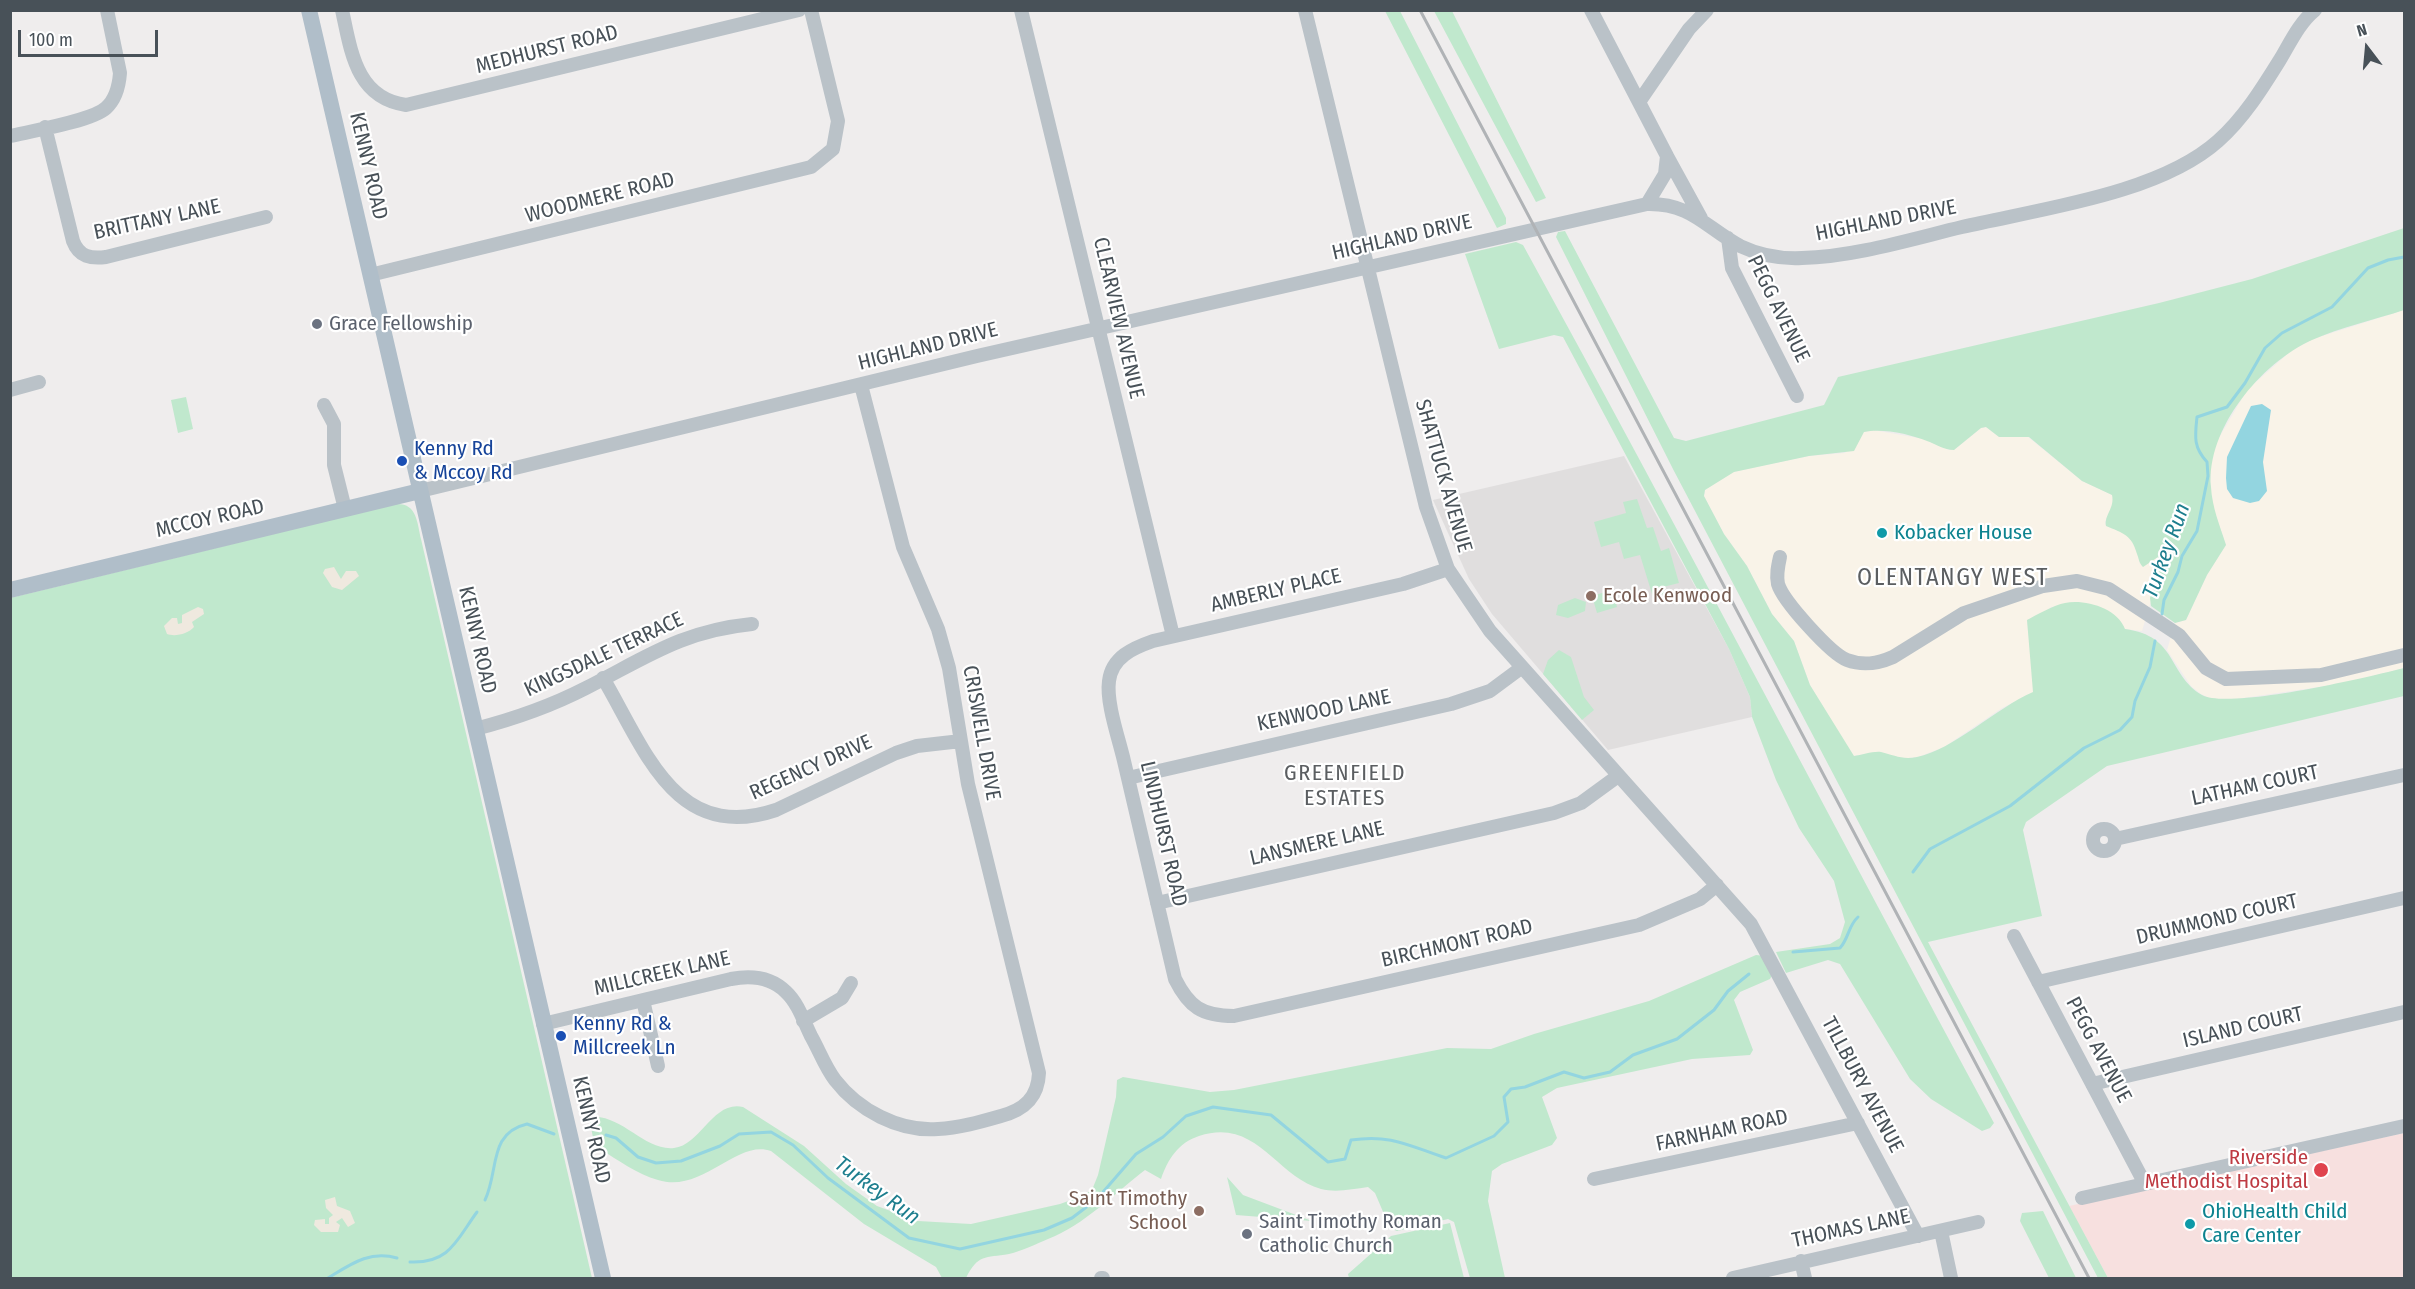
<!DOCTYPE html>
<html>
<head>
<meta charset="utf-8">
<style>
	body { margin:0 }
	#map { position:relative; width:2415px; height:1289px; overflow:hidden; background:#efeded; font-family:"Fira Sans Condensed",sans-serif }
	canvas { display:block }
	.frame { position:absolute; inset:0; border:12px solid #485158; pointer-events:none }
	.north { position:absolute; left:2337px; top:18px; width:60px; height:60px; -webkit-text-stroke:4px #fff; paint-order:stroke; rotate:344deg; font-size:16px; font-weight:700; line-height:24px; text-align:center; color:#485158 }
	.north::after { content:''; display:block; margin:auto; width:21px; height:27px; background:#485158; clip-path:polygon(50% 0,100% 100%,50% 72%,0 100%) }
	.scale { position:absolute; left:18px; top:30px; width:140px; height:27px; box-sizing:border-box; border:3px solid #485158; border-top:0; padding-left:8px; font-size:18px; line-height:21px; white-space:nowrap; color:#485158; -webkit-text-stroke:4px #fff; paint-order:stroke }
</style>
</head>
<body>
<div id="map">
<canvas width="2415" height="1289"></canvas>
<div class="frame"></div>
<div class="north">N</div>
<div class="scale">100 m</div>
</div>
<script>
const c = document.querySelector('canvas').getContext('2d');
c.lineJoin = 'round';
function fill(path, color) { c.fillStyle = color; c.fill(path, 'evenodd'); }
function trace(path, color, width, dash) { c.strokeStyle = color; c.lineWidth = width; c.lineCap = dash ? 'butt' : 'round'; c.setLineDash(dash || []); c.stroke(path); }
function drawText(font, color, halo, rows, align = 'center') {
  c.font = font + ' "Fira Sans Condensed",sans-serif'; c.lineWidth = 4.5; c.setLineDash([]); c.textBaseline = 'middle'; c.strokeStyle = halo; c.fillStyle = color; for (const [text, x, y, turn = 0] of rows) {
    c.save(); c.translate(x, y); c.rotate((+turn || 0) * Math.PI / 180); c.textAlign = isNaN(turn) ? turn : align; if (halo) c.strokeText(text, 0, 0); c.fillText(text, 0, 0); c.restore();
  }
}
fill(new Path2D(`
	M 2404,310 L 2404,668 L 2346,683 L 2236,699 L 2216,701 L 2201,694 L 2191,686 L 2167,650 L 2175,623 L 2186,620 L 2207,575 L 2226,545 L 2214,510 L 2210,487 L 2211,462 L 2216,443 L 2247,390 L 2291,351 L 2313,339 Z
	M 1986,427 L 1999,437 L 2028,437 L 2082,481 L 2112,495 L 2114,502 L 2105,522 L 2106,526 L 2127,534 L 2134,541 L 2140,564 L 2158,557 L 2162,563 L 2142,631 L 2125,629 L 2100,607 L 2080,603 L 2051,607 L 2039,616 L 2027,620 L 2034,692 L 2002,708 L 1944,747 L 1918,757 L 1897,759 L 1879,752 L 1853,756 L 1810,685 L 1794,641 L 1772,614 L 1747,566 L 1724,534 L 1704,496 L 1705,490 L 1733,472 L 1809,456 L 1845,453 L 1864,432 L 1873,430 L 1924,439 L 1949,450 L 1954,450 L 1981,428 Z`), '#f9f3e8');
fill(new Path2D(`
	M 1624,456 L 1729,649 L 1750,697 L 1752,717 L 1608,750 L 1492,614 L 1469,579 L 1433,500 Z`), '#e0dede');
fill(new Path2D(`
	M 2404,1133 L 2404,1278 L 2108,1278 L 2069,1206 Z`), '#f7e0df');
fill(new Path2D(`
	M 1385,11 L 1400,11 L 1506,218 L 1506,224 L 1497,228 Z
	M 1434,11 L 1452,11 L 1546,198 L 1536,202 Z
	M 2404,228 L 2404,310 C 2374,320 2341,327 2312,340 C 2261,363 2206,429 2211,487 C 2212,507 2220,526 2226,545 L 2207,575 L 2186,620 L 2175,623 L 2151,606 L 2150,598 L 2162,563 L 2158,557 L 2143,567 C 2139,563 2139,559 2137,554 C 2132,535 2123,533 2106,526 C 2104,515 2115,508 2112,495 L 2082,481 L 2029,437 L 1999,437 L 1986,427 L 1981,428 L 1954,450 C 1944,450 1936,444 1927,441 C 1910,434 1882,428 1864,432 L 1854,451 L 1809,456 L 1734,472 L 1705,490 L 1704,496 L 1724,534 L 1747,566 L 1772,614 L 1794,641 L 1810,685 L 1854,756 C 1862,755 1873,751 1881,752 C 1894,755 1902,760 1917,757 C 1953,750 1996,708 2033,692 L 2027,620 C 2036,615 2054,605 2065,603 C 2085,599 2117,608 2125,629 C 2178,636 2167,674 2202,695 C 2229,710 2369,677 2404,668 L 2404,696 L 2107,766 L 2026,822 L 2023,830 L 2042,916 L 1928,942 L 2108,1278 L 2098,1278 L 1674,471 L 1556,237 L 1558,232 L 1565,231 L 1674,438 L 1686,441 L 1824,405 L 1838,377 L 2159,303 L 2252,279 Z
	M 1516,242 L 1523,245 C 1683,536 1836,831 1994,1123 L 1990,1128 L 1982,1131 L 1931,1099 L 1910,1079 L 1840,964 L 1828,960 L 1786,973 L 1776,952 L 1830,944 L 1840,938 L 1845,922 L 1834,881 L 1799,828 L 1776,780 L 1752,717 L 1750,697 L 1729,649 L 1563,337 L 1554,335 L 1499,349 L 1465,254 Z
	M 186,397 L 193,429 L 178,433 L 171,400 Z
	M 1637,499 L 1647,528 L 1653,527 L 1661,551 L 1669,548 L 1679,583 L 1663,587 L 1664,594 L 1653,597 L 1640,555 L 1624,559 L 1619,542 L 1601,547 L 1594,522 L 1626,513 L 1623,502 Z
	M 396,504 C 417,503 417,522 421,539 L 592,1278 L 11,1278 L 10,598 Z
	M 1612,590 L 1617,607 L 1597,613 L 1592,596 Z
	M 1575,598 L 1586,602 L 1585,611 L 1568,618 L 1556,615 L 1558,605 Z
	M 1559,650 L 1571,657 L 1584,697 L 1594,710 L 1582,720 L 1543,674 L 1548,660 Z
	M 1756,955 L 1765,956 L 1773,973 L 1770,979 L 1740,992 L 1734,1000 L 1753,1050 L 1750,1055 L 1692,1059 L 1557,1088 L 1542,1097 L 1557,1138 L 1552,1145 L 1502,1164 L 1492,1171 L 1488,1201 L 1505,1278 L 1470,1278 L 1454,1222 L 1448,1219 L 1397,1231 L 1390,1228 L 1375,1193 L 1368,1187 C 1353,1189 1336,1193 1321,1189 C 1276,1177 1257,1117 1199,1136 C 1178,1143 1168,1159 1161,1179 L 1145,1170 C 1114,1194 1084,1225 1048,1239 C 1036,1244 1022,1251 1009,1254 C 985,1258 978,1254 966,1278 L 942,1278 L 936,1267 L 864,1224 L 771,1151 C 736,1139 703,1194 658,1180 C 637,1174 618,1160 600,1149 L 594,1143 L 590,1122 L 594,1117 C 623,1116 645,1151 674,1148 C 701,1145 713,1100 743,1107 L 804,1146 L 846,1184 L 877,1206 L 918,1221 L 971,1224 L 1060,1204 L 1082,1196 L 1092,1190 L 1098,1175 L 1116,1097 L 1117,1080 L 1123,1077 L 1210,1092 L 1234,1090 L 1447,1048 L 1491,1049 L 1534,1034 L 1649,1001 Z
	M 1227,1177 L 1243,1195 L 1312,1221 L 1236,1215 Z
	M 2043,1211 L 2076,1278 L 2049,1278 L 2020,1221 L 2022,1213 Z
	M 1450,1223 L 1464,1278 L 1349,1278 L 1348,1274 L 1391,1236 Z`), '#c0e8cd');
fill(new Path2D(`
	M 334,567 L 341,579 L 346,571 L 356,571 L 359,576 L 342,590 L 332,587 L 323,573 L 325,569 Z
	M 198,607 L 203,609 L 204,614 L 192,622 L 194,627 C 188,634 175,637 167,634 L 164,626 L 172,618 L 177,618 L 178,624 L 182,623 L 182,615 Z
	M 335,1197 L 337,1206 L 350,1211 L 355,1223 L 348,1227 L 342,1218 L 336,1222 L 340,1225 L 338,1232 L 321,1232 L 314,1225 L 315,1220 L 325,1219 L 325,1224 L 329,1224 L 329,1218 L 333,1215 L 326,1208 L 325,1200 Z`), '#efe9df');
fill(new Path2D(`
	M 2262,404 L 2271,410 L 2263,462 L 2267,491 L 2259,501 L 2250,503 L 2233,498 L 2227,489 L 2226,478 L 2227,457 L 2251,406 Z`), '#93d5e0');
trace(new Path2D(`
	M 2162,614 L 2164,600 L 2178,572 L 2182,556 L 2197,531 L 2208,476 L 2207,462 C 2193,447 2195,436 2197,417 L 2227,407 L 2245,383 L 2265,348 L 2282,333 L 2332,307 L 2368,268 L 2388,260 L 2404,257
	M 1913,872 L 1930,849 L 2010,806 L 2084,748 L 2120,730 L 2132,717 L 2135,701 L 2150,667 L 2155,641
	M 1793,952 L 1840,948 C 1849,938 1848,926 1858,917
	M 606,1135 L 616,1138 L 638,1157 L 656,1163 L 681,1161 L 720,1146 L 739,1134 L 771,1132 L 793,1145 L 828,1178 L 909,1238 L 960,1249 L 1044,1230 L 1072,1218 L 1097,1199 L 1136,1154 L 1163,1137 L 1186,1116 L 1213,1107 L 1271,1115 L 1328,1162 L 1345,1159 L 1351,1140 C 1392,1134 1409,1146 1446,1158 L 1494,1136 L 1508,1122 L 1504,1097 L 1511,1089 L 1525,1087 L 1564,1072 L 1584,1078 L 1610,1072 L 1633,1055 L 1677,1039 L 1714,1010 L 1728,991 L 1749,974
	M 485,1200 C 499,1171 488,1133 527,1124 L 554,1134
	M 410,1262 C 450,1264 457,1239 477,1212
	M 328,1278 C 351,1264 370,1250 397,1258`), '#93d5e0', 3);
trace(new Path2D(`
	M 342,10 C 351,51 356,98 406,105 L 799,10
	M 1021,10 L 1173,636
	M 1305,10 L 1426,507 L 1448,569 L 1490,631 L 1751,924 L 1918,1236
	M 1591,10 L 1667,156 L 1665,174 L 1647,204
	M 1639,102 L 1689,29 L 1707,10
	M 45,127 L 73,241 C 79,257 91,259 106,257 L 266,217
	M 10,136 C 32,131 92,121 106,108 C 116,99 119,86 120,73 L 107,10
	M 1667,156 L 1701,218
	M 1728,238 L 1732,268 L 1797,396
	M 370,275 L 811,167 L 833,149 L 838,121 L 811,10
	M 10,390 L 39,382
	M 324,405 L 334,424 L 334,465 L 345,509
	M 420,491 L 977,356 L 1647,204 C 1691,203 1705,227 1740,246 C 1759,255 1781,259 1802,258 C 1853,257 1912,239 1962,227 C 2039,209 2159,194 2218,141 C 2244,118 2263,87 2281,58 C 2291,41 2300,22 2315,10
	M 1780,557 C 1778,566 1776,575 1778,584 C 1783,601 1831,654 1847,660 C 1863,666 1877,664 1893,657 L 1964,613 L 2043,586 L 2077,581 L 2109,589 L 2179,635 L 2206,668 L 2226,679 L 2321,675 L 2404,655
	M 1448,569 L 1403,584 L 1153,641 C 1133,648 1112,657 1109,681 C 1106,703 1119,739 1124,761 C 1141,834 1158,906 1175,979 C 1189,1007 1202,1016 1234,1016 L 1639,925 L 1700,899 L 1717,885
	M 603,678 C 645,749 675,844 776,810 L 896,753 L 917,746 L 961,741
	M 475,729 C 514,719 551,706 586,688 C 647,657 682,631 752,624
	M 1128,778 L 1451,704 L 1490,691 L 1521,668
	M2093 840a11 11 0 1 1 22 0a11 11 0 1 1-22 0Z
	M 2115,839 L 2404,775
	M 1157,903 L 1554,813 L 1581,803 L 1618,776
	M 2014,936 L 2145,1184
	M 2038,982 L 2404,898
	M 643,1000 L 658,1066
	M 803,1021 L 842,998 L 851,983
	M 543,1024 L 731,979 C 752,975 771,977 786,992 C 798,1003 804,1022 811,1036 C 819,1050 825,1067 835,1080 C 858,1110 899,1132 938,1129 C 959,1128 980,1122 1001,1116 C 1024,1110 1038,1098 1039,1073 L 968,784 L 949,668 L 938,629 L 903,547 L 861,385
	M 2092,1084 L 2404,1012
	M 1594,1179 L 1858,1123
	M 2082,1198 L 2404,1126
	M 1941,1231 L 1951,1278
	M 1801,1261 L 1805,1278
	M 1101,1278 L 1103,1278
	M 1733,1278 L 1978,1222`), '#bac2c8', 14);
trace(new Path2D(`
	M 309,10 L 603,1278
	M 10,590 L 420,491`), '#b0bec9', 16);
trace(new Path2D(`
	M 1420,10 L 2089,1278`), '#b0b3b6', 3);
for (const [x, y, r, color] of [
	[317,324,6,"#6b7280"],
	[402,461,6,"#1a4fb4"],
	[1882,533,6,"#0f9aa8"],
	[1591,596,6,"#8d6e63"],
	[561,1036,6,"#1a4fb4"],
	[2321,1170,8,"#e0444e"],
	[1199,1211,6,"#8d6e63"],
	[2190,1224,6,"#0f9aa8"],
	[1247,1234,6,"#6b7280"]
]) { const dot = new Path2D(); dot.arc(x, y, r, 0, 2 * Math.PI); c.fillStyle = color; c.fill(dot); trace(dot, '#fff', 2); }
drawText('21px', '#485158', '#fff', [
	["MEDHURST ROAD",547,50,-14],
	["KENNY ROAD",368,166,77],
	["WOODMERE ROAD",600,198,-14],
	["BRITTANY LANE",157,220,-12],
	["HIGHLAND DRIVE",1886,221,-11],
	["HIGHLAND DRIVE",1402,238,-13],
	["PEGG AVENUE",1778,309,64],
	["CLEARVIEW AVENUE",1118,318,77],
	["HIGHLAND DRIVE",928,347,-14],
	["SHATTUCK AVENUE",1443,476,74],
	["MCCOY ROAD",210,519,-13],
	["AMBERLY PLACE",1276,591,-13],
	["KENNY ROAD",477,640,77],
	["KINGSDALE TERRACE",604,655,-25],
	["KENWOOD LANE",1324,711,-12],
	["CRISWELL DRIVE",981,733,80],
	["REGENCY DRIVE",811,768,-24],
	["LATHAM COURT",2255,786,-12],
	["LINDHURST ROAD",1163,834,77],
	["LANSMERE LANE",1317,844,-13],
	["DRUMMOND COURT",2217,920,-13],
	["BIRCHMONT ROAD",1457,944,-13],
	["MILLCREEK LANE",662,974,-13],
	["ISLAND COURT",2243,1028,-13],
	["PEGG AVENUE",2098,1050,62],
	["TILLBURY AVENUE",1862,1085,62],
	["KENNY ROAD",591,1130,77],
	["FARNHAM ROAD",1722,1131,-12],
	["THOMAS LANE",1851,1229,-12]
]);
drawText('21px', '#5b616d', '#fff', [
	["Grace Fellowship",329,324],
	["Saint Timothy Roman",1259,1222],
	["Catholic Church",1259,1246]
], 'left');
drawText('21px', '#164399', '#fff', [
	["Kenny Rd",414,449],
	["& Mccoy Rd",414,473],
	["Kenny Rd &",573,1024],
	["Millcreek Ln",573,1048]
], 'left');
drawText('21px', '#0d838f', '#fff', [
	["Kobacker House",1894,533],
	["OhioHealth Child",2202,1212],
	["Care Center",2202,1236]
], 'left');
drawText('21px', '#785e54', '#fff', [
	["Ecole Kenwood",1603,596],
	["Saint Timothy",1187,1199,"right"],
	["School",1187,1223,"right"]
], 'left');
drawText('21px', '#be3a42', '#fff', [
	["Riverside",2308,1158],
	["Methodist Hospital",2308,1182]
], 'right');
drawText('italic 22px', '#1d7e8e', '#fff', [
	["Turkey Run",2167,551,-70],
	["Turkey Run",877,1191,36]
]);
c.letterSpacing = '1.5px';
drawText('22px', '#5b5e61', '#fff', [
	["GREENFIELD",1345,774],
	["ESTATES",1345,799]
]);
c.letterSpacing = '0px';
c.letterSpacing = '1.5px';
drawText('24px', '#5b5e61', '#fff', [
	["OLENTANGY WEST",1953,578]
]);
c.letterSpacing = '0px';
</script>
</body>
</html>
